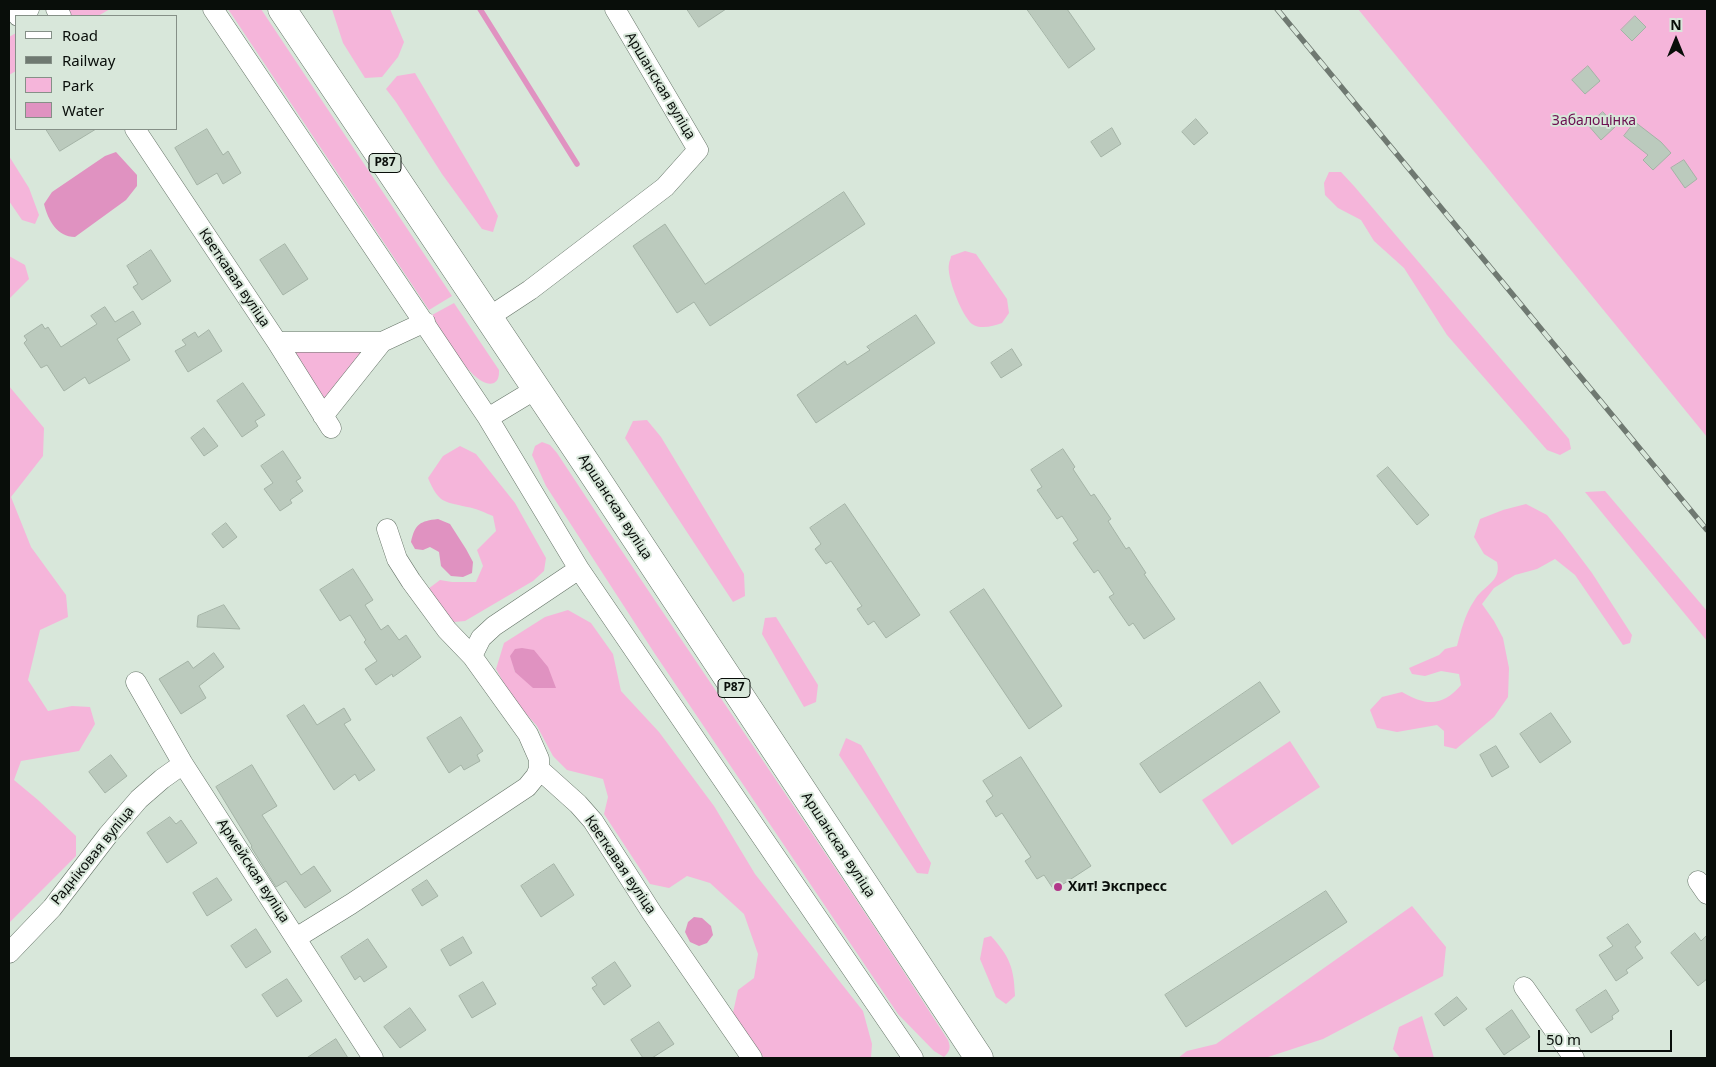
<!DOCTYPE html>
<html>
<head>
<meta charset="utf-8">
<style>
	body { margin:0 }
	#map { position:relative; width:1716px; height:1067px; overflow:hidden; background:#d8e7da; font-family:"Noto Sans",sans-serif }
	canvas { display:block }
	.frame { position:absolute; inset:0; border:10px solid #090e0a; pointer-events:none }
	.legend { position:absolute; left:15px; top:15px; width:162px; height:115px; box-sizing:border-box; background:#d8e7da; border:1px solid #859087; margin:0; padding:6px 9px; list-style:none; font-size:15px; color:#090e0a }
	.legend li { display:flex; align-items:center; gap:10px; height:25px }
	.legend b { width:25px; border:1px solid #859087 }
	.north { position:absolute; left:1651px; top:15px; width:50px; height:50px; -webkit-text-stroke:4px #d8e7da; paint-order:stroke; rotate:0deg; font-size:14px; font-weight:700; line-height:20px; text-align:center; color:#090e0a }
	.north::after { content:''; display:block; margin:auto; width:18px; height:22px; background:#090e0a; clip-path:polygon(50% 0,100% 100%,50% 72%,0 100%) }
	.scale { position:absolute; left:1538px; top:1030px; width:134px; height:22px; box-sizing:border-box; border:2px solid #090e0a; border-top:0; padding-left:6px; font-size:15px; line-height:18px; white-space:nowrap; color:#090e0a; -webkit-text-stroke:4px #d8e7da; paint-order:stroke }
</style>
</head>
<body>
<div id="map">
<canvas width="1716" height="1067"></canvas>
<div class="frame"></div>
<ul class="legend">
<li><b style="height:6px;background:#fff"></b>Road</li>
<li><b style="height:6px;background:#6f7971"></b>Railway</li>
<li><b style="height:14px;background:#f5b5da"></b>Park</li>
<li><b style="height:14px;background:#e092c1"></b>Water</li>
</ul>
<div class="north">N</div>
<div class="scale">50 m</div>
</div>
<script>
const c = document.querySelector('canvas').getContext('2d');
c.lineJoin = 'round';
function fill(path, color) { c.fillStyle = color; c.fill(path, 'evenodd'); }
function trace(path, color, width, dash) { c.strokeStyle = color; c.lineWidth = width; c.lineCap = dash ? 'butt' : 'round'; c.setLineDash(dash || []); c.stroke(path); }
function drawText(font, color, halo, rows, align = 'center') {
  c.font = font + ' "Noto Sans",sans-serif'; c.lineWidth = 4; c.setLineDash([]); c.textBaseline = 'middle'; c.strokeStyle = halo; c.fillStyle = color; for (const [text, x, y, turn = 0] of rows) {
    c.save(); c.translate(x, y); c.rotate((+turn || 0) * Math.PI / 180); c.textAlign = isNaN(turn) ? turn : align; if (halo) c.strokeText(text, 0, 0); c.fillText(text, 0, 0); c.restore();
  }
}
fill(new Path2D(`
	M 62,9 L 110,9 L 98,16 L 66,16 Z
	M 228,9 L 261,9 L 452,296 L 429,310 Z
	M 332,9 L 390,9 L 404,42 L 398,57 L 382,77 L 365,78 L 343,43 Z
	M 1358,9 L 1707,9 L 1707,437 Z
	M 16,33 L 16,71 L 9,75 L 9,37 Z
	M 415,73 L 483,188 L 498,216 L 493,232 L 482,229 L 442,174 L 396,102 L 386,89 L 397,76 Z
	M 9,156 L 29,188 L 39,215 L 35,224 L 22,220 L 9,201 Z
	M 1329,172 L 1341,172 L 1354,186 L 1569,439 L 1571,449 L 1560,455 L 1547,450 L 1447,335 L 1404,268 L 1374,241 L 1361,220 L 1338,208 L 1325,195 L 1324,183 Z
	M 965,251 L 976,254 L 1007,299 L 1009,313 L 1002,323 C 993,326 981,330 972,324 C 962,316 946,276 949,264 C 949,261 951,259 951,256 Z
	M 9,256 L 25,265 L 29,279 L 9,299 Z
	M 454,303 L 499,370 C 499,375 499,380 494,383 C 474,391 441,330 432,315 Z
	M 298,347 L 368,349 L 329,399 L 317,397 L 294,358 Z
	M 9,386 L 44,428 L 43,456 L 11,497 L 31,547 L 66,595 L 68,617 L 40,630 L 28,680 L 48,711 L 72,706 L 90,707 L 95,724 L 79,751 L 21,761 L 14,780 L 38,800 L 76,836 L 76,856 L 9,923 Z
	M 647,420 L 661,437 L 744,574 L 745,596 L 733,602 L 625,438 L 633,421 Z
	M 542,442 L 550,445 L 557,453 C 686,650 821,842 948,1040 C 951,1048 950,1051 944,1057 L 934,1051 L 898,1014 L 655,654 L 546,486 L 532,455 L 535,446 Z
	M 460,446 L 476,454 L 515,503 L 546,558 L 544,571 L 533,581 L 465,621 L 454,622 L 439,608 L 428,589 L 440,580 L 452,582 L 476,582 L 483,566 L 477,550 L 496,531 L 493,516 C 485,513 476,508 467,507 C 442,501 439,503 428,478 L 443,456 Z
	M 1605,491 L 1707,611 L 1707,641 L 1585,492 Z
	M 1526,504 L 1547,515 L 1562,533 L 1592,573 L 1632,635 L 1630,643 L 1623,645 L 1575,575 L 1555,559 L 1537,569 L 1515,575 L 1494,588 L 1482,604 L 1494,621 L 1503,638 L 1509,668 L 1508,697 L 1494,717 L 1456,749 L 1444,746 L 1444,731 L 1437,725 L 1397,732 L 1377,728 L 1370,710 L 1382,697 L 1402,692 C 1426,706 1442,707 1461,685 L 1459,674 L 1441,671 L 1425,676 L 1412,674 L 1409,668 L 1439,655 L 1445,649 L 1457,646 C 1461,631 1465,614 1474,601 C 1483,585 1502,582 1497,562 L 1484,554 L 1474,537 L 1480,519 L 1503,510 Z
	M 568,610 L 591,623 L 613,654 L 621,691 L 659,732 L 714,806 L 755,874 L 863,1011 L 872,1044 L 871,1058 L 764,1058 L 732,1017 L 738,990 L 754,978 L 758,954 L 744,914 L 710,883 L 687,876 L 669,888 L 650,884 L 604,814 L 608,797 L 603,779 L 567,770 L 553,756 L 537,726 L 512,698 L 496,669 L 504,643 L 545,617 ZM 513,664 L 548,667 L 515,672 Z
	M 776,617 L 818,685 L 816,702 L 804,707 L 762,634 L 765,618 Z
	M 846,738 L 861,745 L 931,863 L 928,874 L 917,873 L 839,755 Z
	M 1290,741 L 1320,787 L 1232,845 L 1202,800 Z
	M 1412,906 L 1446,947 L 1443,976 L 1323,1039 L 1265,1058 L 1178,1058 L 1187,1051 L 1216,1044 Z
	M 991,936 C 1010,957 1014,968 1015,996 L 1006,1004 L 996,997 L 980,959 L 984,938 Z
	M 1422,1016 L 1434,1058 L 1400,1058 L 1393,1049 L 1399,1027 Z`), '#f5b5da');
fill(new Path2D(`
	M 116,152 L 137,175 L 137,186 L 126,200 L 75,237 C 57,237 48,220 44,204 L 52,192 L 105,156 Z
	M 438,519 L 450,524 L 466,549 L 473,562 L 472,573 L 463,577 L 451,576 L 441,566 L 439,552 L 430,547 L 423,550 L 415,549 L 411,542 C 415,524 420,521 438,519 Z
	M 522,648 L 534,650 L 548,667 L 556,688 L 533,688 L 515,672 L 510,656 L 515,649 Z
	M 694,917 L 702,918 L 711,926 L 713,935 L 707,943 L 699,946 L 690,942 L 685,932 L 688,922 Z`), '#e092c1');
trace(new Path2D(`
	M 480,9 L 577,164`), '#e092c1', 5.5);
const building = new Path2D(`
	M 687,9 L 726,9 L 699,27 Z
	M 1027,9 L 1067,9 L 1095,49 L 1069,68 Z
	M 1635,16 L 1646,27 L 1632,41 L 1621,30 Z
	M 1588,66 L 1600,81 L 1585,94 L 1572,80 Z
	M 1603,112 L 1616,126 L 1601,140 L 1588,125 Z
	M 1196,119 L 1208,133 L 1194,145 L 1182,132 Z
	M 1635,122 L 1661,142 L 1671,153 L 1653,170 L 1643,160 L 1648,155 L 1624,136 Z
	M 1112,128 L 1121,144 L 1101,157 L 1091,142 Z
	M 46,129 L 96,129 L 60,151 Z
	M 207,129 L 223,155 L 228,151 L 241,173 L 223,184 L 217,173 L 197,185 L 175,148 Z
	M 1684,160 L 1697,179 L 1685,188 L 1671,168 Z
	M 844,192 L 865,224 L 710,326 L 694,302 L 677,313 L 633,246 L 665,224 L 705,284 Z
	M 285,244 L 308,279 L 283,295 L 260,260 Z
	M 151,250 L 171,281 L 142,300 L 133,287 L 138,284 L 127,266 Z
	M 105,307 L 115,322 L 133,311 L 141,324 L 117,339 L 130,360 L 89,384 L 85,377 L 64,391 L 47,365 L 41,368 L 24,343 L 27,340 L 24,336 L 42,324 L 45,329 L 48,327 L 61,347 L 97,324 L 91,316 Z
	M 916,315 L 935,343 L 816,423 L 797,395 L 845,361 L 847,365 L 870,350 L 867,347 Z
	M 209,330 L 222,351 L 188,372 L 175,351 L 186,345 L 182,340 L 195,332 L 198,337 Z
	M 1012,349 L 1022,365 L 1001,378 L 991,363 Z
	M 243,383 L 265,415 L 255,421 L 258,426 L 242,437 L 217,401 Z
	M 204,428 L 218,446 L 204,456 L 191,438 Z
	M 1063,449 L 1075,467 L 1073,469 L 1091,496 L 1094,494 L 1111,519 L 1108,521 L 1126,549 L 1129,547 L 1146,573 L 1144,574 L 1175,619 L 1144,639 L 1133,623 L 1129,626 L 1109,597 L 1114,594 L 1098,570 L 1094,573 L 1073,543 L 1078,540 L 1062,516 L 1057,519 L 1037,490 L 1042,487 L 1031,470 Z
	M 283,451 L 301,478 L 296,481 L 303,491 L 290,500 L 292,503 L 280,511 L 264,489 L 273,483 L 261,466 Z
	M 1388,467 L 1429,515 L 1417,525 L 1377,476 Z
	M 845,504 L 920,615 L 886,638 L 874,621 L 868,625 L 857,609 L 862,606 L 831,561 L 826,564 L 815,549 L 821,544 L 810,528 Z
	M 226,523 L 237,537 L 223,548 L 212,534 Z
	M 353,569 L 373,600 L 365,605 L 381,630 L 388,625 L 399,640 L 406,635 L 421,657 L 393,677 L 392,674 L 376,685 L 365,669 L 377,661 L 364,642 L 366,640 L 350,615 L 340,621 L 320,590 Z
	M 984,589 L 1062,706 L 1029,729 L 950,612 Z
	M 224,605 L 240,629 L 197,627 L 198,616 Z
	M 214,653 L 224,667 L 199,686 L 206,698 L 181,714 L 159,679 L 188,661 L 193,668 Z
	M 1260,682 L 1280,712 L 1160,793 L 1140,764 Z
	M 304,705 L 317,725 L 344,708 L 351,720 L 344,724 L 375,770 L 359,781 L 355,774 L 334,790 L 287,716 Z
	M 1551,713 L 1571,742 L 1540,763 L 1520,734 Z
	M 461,717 L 483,751 L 477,755 L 480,761 L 464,770 L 461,765 L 449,773 L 427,738 Z
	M 1496,746 L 1509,767 L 1492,777 L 1480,755 Z
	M 111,755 L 127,776 L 105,793 L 89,772 Z
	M 1021,757 L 1091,866 L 1054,890 L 1044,875 L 1037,879 L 1025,861 L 1031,857 L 1002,813 L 996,817 L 986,801 L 993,796 L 983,781 Z
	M 252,765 L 277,806 L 262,815 L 301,875 L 314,866 L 331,891 L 305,908 L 286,881 L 276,887 L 251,847 L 252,846 L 216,787 Z
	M 170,817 L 176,824 L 181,820 L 197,843 L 167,863 L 147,833 Z
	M 554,864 L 574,895 L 541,917 L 521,886 Z
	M 217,878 L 232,900 L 207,916 L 193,893 Z
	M 427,880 L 438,896 L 422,906 L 412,890 Z
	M 1326,891 L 1347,922 L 1186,1027 L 1165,995 Z
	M 1628,924 L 1641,942 L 1635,947 L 1643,958 L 1626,970 L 1628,973 L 1616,981 L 1599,955 L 1613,946 L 1607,938 Z
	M 256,929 L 271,952 L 246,968 L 231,946 Z
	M 1695,933 L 1701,941 L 1707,935 L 1707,979 L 1698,986 L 1671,953 Z
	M 463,937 L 472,953 L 450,966 L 441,950 Z
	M 368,939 L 387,967 L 364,982 L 360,976 L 355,980 L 341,957 Z
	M 615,962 L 631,986 L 604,1005 L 592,988 L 597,985 L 592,978 Z
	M 287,979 L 302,1001 L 277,1017 L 262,995 Z
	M 483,982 L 496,1004 L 472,1018 L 459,996 Z
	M 1606,990 L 1619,1011 L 1612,1016 L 1613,1019 L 1591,1033 L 1576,1010 Z
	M 1457,997 L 1467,1009 L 1444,1026 L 1435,1014 Z
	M 410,1008 L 426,1030 L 400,1048 L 384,1027 Z
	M 1512,1010 L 1530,1037 L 1504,1055 L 1486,1029 Z
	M 659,1022 L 674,1044 L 652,1058 L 643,1058 L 631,1040 Z
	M 336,1039 L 348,1058 L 307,1058 Z`);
fill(building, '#bbcabd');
trace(building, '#a4b3a6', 1);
const minor = new Path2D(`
	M 56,9 L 61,16
	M 213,9 L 488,418 L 579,569 L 913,1058
	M 18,16 L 29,9
	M 135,129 L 277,342 L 331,428
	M 489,317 L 530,290 L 665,187 L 698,150 L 615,9
	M 277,342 L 382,342
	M 323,416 L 382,342 L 425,322
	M 488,418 L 536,389
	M 387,529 L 397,559 L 411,581 L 447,630 L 472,656 L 528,734 L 539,759 L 539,769 L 578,804 L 593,821 L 652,913 L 752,1058
	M 472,656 L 481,638 L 494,626 L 579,569
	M 136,682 L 183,764 L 373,1058
	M 1698,881 L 1707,894
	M 296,938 L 351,904 L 527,787 L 536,776 L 539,769
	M 9,953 L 52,908 L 108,835 L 139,799 L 162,779 L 183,764
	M 1524,987 L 1574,1058`);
const primary = new Path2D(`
	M 282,9 L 590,469 L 979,1058`);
trace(minor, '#657367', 21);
trace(primary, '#657367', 29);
trace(minor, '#fff', 20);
trace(primary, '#fff', 28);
const rail = new Path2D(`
	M 1277,9 L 1707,530`);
trace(rail, '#6f7971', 5.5);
trace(rail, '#d8e7da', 4, [11]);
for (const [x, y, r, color] of [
	[1058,887,5,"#b13789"]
]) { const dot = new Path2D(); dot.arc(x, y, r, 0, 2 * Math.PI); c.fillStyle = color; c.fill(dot); trace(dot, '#d8e7da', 2); }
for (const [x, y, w] of [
	[385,163,32],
	[734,688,32]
]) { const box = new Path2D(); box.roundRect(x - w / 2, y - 9.5, w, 19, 4); c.fillStyle = '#d8e7da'; c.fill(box); trace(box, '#090e0a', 1); }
drawText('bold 12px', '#090e0a', null, [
	["Р87",385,163],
	["Р87",734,688]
]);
drawText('14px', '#090e0a', '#d8e7da', [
	["Аршанская вуліца",660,86,59],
	["Кветкавая вуліца",234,278,56],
	["Аршанская вуліца",615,507,57],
	["Аршанская вуліца",838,845,57],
	["Радніковая вуліца",93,856,-51],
	["Кветкавая вуліца",620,865,56],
	["Армейская вуліца",253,871,57]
]);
drawText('14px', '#6c1051', '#d8e7da', [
	["Забалоцінка",1594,121]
]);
drawText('bold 14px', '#090e0a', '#d8e7da', [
	["Хит! Экспресс",1068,887]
], 'left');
</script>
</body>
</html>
